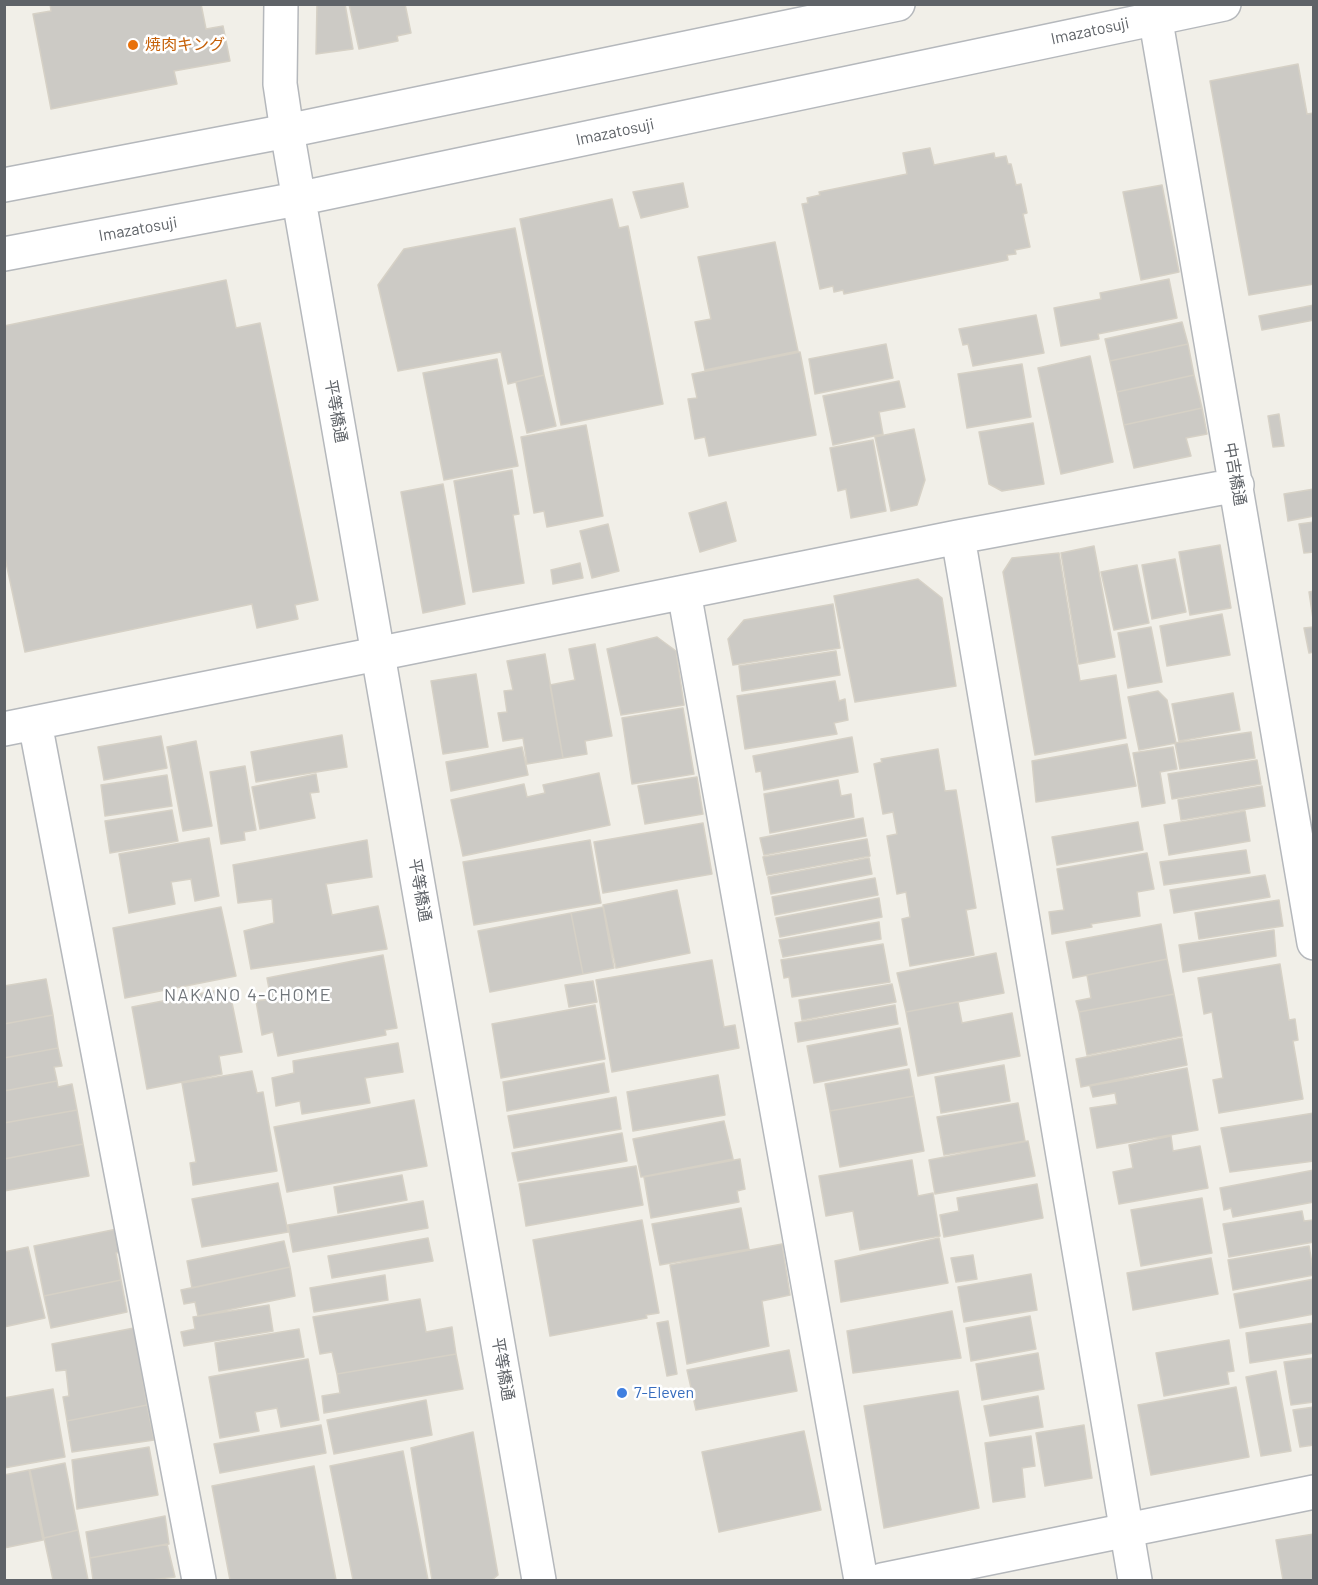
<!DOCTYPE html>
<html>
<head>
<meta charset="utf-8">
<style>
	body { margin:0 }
	#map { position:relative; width:1318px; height:1585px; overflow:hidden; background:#f1efe8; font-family:Barlow,sans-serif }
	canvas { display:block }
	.frame { position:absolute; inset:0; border:6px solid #5f6368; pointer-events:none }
</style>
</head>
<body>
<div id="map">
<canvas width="1318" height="1585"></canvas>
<div class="frame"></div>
</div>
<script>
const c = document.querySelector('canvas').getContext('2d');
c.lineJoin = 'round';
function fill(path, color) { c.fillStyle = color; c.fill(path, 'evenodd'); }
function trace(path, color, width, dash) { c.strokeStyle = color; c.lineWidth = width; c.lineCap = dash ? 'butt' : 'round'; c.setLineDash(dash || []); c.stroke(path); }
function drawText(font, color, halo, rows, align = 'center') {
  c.font = font + ' Barlow,"Noto Sans JP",sans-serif'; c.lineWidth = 5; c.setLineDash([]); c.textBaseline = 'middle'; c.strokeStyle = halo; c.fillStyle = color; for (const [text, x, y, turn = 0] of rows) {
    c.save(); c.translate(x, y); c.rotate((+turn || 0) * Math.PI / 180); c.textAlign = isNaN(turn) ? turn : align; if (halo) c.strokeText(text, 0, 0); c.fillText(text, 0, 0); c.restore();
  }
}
const building = new Path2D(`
	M 50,4 L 201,4 L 206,29 L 223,26 L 230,61 L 174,71 L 177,84 L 51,109 L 33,14 L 51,11 Z
	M 317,4 L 345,4 L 353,49 L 316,54 Z
	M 349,4 L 405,4 L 411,33 L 397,36 L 398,41 L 359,49 Z
	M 1298,64 L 1307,114 L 1314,113 L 1314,284 L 1249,295 L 1210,81 Z
	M 930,148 L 934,165 L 994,153 L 995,158 L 1006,156 L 1008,164 L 1011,164 L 1016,185 L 1021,184 L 1027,213 L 1023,214 L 1030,247 L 1015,250 L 1016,254 L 1007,255 L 1008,260 L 844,294 L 843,290 L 834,292 L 833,286 L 820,289 L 802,204 L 808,203 L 807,198 L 820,195 L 819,192 L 907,174 L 903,153 Z
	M 683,183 L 688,207 L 641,218 L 633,192 Z
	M 1162,185 L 1179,272 L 1141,280 L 1123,192 Z
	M 612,199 L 619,228 L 628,226 L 663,404 L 561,425 L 520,219 Z
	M 515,228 L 544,375 L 508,384 L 501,352 L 398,371 L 378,285 L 404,249 Z
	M 775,242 L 798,351 L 705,370 L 695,322 L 711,319 L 698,257 Z
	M 1169,279 L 1177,318 L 1098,334 L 1099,339 L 1061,346 L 1054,308 L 1101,299 L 1100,293 Z
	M 226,280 L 236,328 L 260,323 L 318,600 L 295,605 L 298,619 L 257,628 L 252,604 L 25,652 L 4,553 L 4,326 Z
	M 1314,305 L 1314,320 L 1262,330 L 1259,316 Z
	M 1036,315 L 1044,353 L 973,366 L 968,344 L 963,345 L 959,329 Z
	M 1182,322 L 1188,344 L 1110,361 L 1105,339 Z
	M 886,344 L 893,378 L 815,394 L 809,359 Z
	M 1188,344 L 1194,375 L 1117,392 L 1110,361 Z
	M 800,352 L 816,435 L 709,456 L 705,437 L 695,439 L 688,399 L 697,398 L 692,374 Z
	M 1090,356 L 1113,462 L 1061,474 L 1038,368 Z
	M 497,359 L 518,466 L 444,480 L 423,373 Z
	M 1022,364 L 1031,417 L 967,428 L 958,374 Z
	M 544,375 L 556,426 L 527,433 L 516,382 Z
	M 1194,375 L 1202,408 L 1124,425 L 1117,392 Z
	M 899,381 L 905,407 L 879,412 L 883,434 L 833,445 L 823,396 Z
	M 1202,408 L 1207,434 L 1186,438 L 1191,456 L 1134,468 L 1124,425 Z
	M 1279,414 L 1284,446 L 1273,447 L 1268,416 Z
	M 1033,423 L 1044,484 L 1002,491 L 989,484 L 979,432 Z
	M 586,425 L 603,516 L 547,527 L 544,511 L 534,513 L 521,437 Z
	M 914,429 L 925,480 L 917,505 L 891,511 L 875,437 Z
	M 873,440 L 886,511 L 851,518 L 846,489 L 838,491 L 830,448 Z
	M 512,470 L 519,514 L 513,515 L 524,583 L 473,592 L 454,481 Z
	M 443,484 L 465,604 L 423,613 L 401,492 Z
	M 1314,489 L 1314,516 L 1288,521 L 1284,494 Z
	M 726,502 L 736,541 L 700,552 L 689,513 Z
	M 1314,522 L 1314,552 L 1304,553 L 1299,524 Z
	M 608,524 L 619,571 L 592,578 L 580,531 Z
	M 1220,545 L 1231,608 L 1190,615 L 1179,552 Z
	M 1094,546 L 1115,657 L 1079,664 L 1061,553 Z
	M 1059,553 L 1080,681 L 1116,675 L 1126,738 L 1035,755 L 1003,572 L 1012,558 Z
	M 1175,559 L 1186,612 L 1152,619 L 1142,565 Z
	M 580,563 L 583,578 L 553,584 L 551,570 Z
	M 1137,565 L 1149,623 L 1114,630 L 1101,572 Z
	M 918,579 L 942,598 L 956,686 L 855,702 L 834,596 Z
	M 1314,591 L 1314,619 L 1313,619 L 1309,592 Z
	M 833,604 L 840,648 L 733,665 L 728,639 L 744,620 Z
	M 1222,614 L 1230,655 L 1167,666 L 1160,626 Z
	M 1151,627 L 1162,682 L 1128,688 L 1118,633 Z
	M 1314,627 L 1314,652 L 1309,653 L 1304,628 Z
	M 657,637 L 676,651 L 684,705 L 621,715 L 607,649 Z
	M 595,644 L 612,736 L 585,741 L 587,754 L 563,758 L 550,685 L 575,680 L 569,649 Z
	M 836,651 L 840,675 L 742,691 L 739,666 Z
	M 545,654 L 563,758 L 527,764 L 523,738 L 503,741 L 498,713 L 507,712 L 504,691 L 513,690 L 507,661 Z
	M 476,674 L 488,747 L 443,754 L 431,681 Z
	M 835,681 L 839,701 L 845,699 L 848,720 L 834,723 L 837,734 L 745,749 L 737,696 Z
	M 1158,691 L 1167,700 L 1176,743 L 1139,750 L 1128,697 Z
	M 1233,693 L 1240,730 L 1179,741 L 1172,704 Z
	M 683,708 L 694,774 L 632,784 L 622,718 Z
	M 1251,732 L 1255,758 L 1180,769 L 1175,743 Z
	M 342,735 L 347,767 L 256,782 L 251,752 Z
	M 161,736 L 167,768 L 104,780 L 98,747 Z
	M 852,737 L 858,772 L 764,790 L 761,771 L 756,772 L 753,756 Z
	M 196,741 L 212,826 L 183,831 L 167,747 Z
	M 1127,744 L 1136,786 L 1036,802 L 1032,761 Z
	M 522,747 L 528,775 L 451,791 L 446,762 Z
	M 1173,747 L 1177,769 L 1160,772 L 1165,803 L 1142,807 L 1133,753 Z
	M 938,749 L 945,791 L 956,790 L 976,908 L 966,910 L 974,955 L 910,966 L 902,919 L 910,917 L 906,892 L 897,894 L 887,836 L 897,834 L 893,812 L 883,814 L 874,764 L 882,762 L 881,759 Z
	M 1257,760 L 1261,784 L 1172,799 L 1168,774 Z
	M 245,766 L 256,830 L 244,832 L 245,840 L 221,844 L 210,772 Z
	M 599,773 L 610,825 L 463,856 L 451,800 L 524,784 L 527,797 L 545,793 L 543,785 Z
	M 316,774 L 319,792 L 310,793 L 315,818 L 260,829 L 252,787 Z
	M 167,775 L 172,806 L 105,816 L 101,785 Z
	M 697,777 L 703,814 L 645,824 L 638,786 Z
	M 838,780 L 841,796 L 851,794 L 854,817 L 770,833 L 764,794 Z
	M 1262,786 L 1265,806 L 1181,820 L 1178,800 Z
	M 172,810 L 178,841 L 110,853 L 105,821 Z
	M 1245,811 L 1250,841 L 1169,855 L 1164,825 Z
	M 863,818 L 866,836 L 764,855 L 760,838 Z
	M 1138,822 L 1143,850 L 1057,865 L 1052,837 Z
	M 703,823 L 712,874 L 603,893 L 594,842 Z
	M 209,838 L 219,896 L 195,901 L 191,879 L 171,882 L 175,904 L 129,913 L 119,854 Z
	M 867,839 L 870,856 L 767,875 L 763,857 Z
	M 367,840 L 372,877 L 326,884 L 332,915 L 378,906 L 387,949 L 251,969 L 244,931 L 274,923 L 272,899 L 238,903 L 233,865 Z
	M 590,840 L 601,903 L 474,925 L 463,862 Z
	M 1246,850 L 1250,873 L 1164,885 L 1160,862 Z
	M 1147,853 L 1154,889 L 1137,892 L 1140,916 L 1091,924 L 1092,927 L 1052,934 L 1049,912 L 1064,910 L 1057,869 Z
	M 869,858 L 872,874 L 771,894 L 768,877 Z
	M 1265,875 L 1270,897 L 1174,913 L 1170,890 Z
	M 875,878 L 878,895 L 775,915 L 772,897 Z
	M 677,890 L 690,953 L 616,968 L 603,905 Z
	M 879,898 L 882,917 L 780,937 L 776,918 Z
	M 1279,900 L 1283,926 L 1199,939 L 1195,913 Z
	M 221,907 L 236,976 L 125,998 L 113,928 Z
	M 603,907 L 614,968 L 583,974 L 571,913 Z
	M 571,913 L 583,974 L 490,992 L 478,931 Z
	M 879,922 L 881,939 L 783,957 L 779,940 Z
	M 1161,924 L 1167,959 L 1073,978 L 1066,942 Z
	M 1274,930 L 1276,956 L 1183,972 L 1179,945 Z
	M 883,944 L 890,982 L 792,997 L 789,977 L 784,978 L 781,960 Z
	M 996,953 L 1004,993 L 906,1012 L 897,973 Z
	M 383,955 L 397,1028 L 385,1030 L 386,1035 L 278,1056 L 273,1032 L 262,1035 L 256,1001 L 271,999 L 267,978 Z
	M 1167,959 L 1174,994 L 1079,1012 L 1076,1001 L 1091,998 L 1087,975 Z
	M 712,960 L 724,1027 L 735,1025 L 739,1048 L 612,1072 L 596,980 Z
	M 1280,964 L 1289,1020 L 1295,1019 L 1298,1040 L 1293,1041 L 1303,1099 L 1219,1113 L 1213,1080 L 1223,1078 L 1212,1012 L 1204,1014 L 1198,978 Z
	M 46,979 L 53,1015 L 4,1024 L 4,986 Z
	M 593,981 L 597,1002 L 569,1007 L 565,985 Z
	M 892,984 L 896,1002 L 802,1020 L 799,1000 Z
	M 229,988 L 242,1052 L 219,1056 L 222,1074 L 147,1089 L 132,1007 Z
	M 1174,994 L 1182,1036 L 1087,1055 L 1079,1012 Z
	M 958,1002 L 962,1023 L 1012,1013 L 1020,1056 L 918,1076 L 906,1012 Z
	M 595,1005 L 605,1059 L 501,1078 L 492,1024 Z
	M 895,1005 L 898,1024 L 798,1042 L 795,1023 Z
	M 53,1015 L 58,1048 L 4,1058 L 4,1024 Z
	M 900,1028 L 907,1065 L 814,1083 L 807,1046 Z
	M 1182,1038 L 1187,1065 L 1081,1087 L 1076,1059 Z
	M 398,1043 L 403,1072 L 365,1078 L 370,1103 L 302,1114 L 300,1101 L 276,1106 L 272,1078 L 294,1073 L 293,1061 Z
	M 58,1048 L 62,1066 L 54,1067 L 57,1081 L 4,1091 L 4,1058 Z
	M 604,1063 L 609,1092 L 507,1111 L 503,1082 Z
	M 1004,1065 L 1010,1101 L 941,1113 L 935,1077 Z
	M 1187,1068 L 1198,1130 L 1097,1148 L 1090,1108 L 1117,1104 L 1115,1093 L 1093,1097 L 1090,1086 Z
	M 909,1069 L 914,1096 L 830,1111 L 825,1084 Z
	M 252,1071 L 257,1093 L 263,1092 L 277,1171 L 193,1185 L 190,1163 L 196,1162 L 182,1083 Z
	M 718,1075 L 725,1115 L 633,1131 L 627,1092 Z
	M 57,1081 L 58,1087 L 72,1084 L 77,1110 L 4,1123 L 4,1091 Z
	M 914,1096 L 924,1151 L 840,1167 L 830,1111 Z
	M 616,1097 L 621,1129 L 514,1148 L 508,1116 Z
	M 414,1100 L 427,1166 L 287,1192 L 274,1127 Z
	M 1018,1103 L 1025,1141 L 944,1155 L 937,1117 Z
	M 77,1110 L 83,1144 L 4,1159 L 4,1123 Z
	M 1314,1113 L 1314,1161 L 1230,1172 L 1221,1128 Z
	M 724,1121 L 733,1159 L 641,1177 L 633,1139 Z
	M 622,1133 L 627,1161 L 518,1181 L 512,1153 Z
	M 1171,1136 L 1173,1151 L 1200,1146 L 1208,1188 L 1119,1204 L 1113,1172 L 1133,1168 L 1129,1145 Z
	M 1028,1141 L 1035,1176 L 935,1194 L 929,1160 Z
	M 83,1144 L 89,1176 L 4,1191 L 4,1159 Z
	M 740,1159 L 745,1189 L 737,1191 L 739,1202 L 651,1218 L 644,1177 Z
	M 912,1160 L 918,1196 L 933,1193 L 940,1236 L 860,1250 L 853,1211 L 826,1216 L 819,1176 Z
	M 636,1166 L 643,1205 L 526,1226 L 519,1184 Z
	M 1314,1170 L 1314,1202 L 1233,1217 L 1231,1208 L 1224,1210 L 1220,1188 Z
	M 402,1175 L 407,1200 L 338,1213 L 334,1187 Z
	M 278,1183 L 288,1232 L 202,1247 L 192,1199 Z
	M 1037,1184 L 1043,1218 L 944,1237 L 940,1215 L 959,1211 L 957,1198 Z
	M 1202,1198 L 1212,1253 L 1141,1266 L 1131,1210 Z
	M 423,1201 L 428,1228 L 293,1252 L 288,1225 Z
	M 741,1208 L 749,1249 L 660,1265 L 652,1224 Z
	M 1302,1211 L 1304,1221 L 1314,1220 L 1314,1242 L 1229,1257 L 1223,1224 Z
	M 642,1220 L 659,1313 L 646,1315 L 647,1318 L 550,1336 L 533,1240 Z
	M 117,1229 L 122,1252 L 116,1253 L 121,1280 L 44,1296 L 34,1246 Z
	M 428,1238 L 433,1261 L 332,1278 L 328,1256 Z
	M 939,1238 L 948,1283 L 841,1302 L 835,1261 Z
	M 284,1241 L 290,1267 L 192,1288 L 187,1261 Z
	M 782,1244 L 790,1295 L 762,1301 L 769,1346 L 687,1364 L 670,1265 Z
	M 1309,1246 L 1314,1275 L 1233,1290 L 1228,1260 Z
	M 28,1247 L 45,1318 L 4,1327 L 4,1252 Z
	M 973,1255 L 977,1279 L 956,1282 L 951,1258 Z
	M 1211,1258 L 1218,1294 L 1133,1310 L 1127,1273 Z
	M 290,1267 L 295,1296 L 198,1316 L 195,1302 L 184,1304 L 181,1290 Z
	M 1031,1274 L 1037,1310 L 964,1322 L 958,1287 Z
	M 385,1275 L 388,1300 L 314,1312 L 310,1288 Z
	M 1314,1279 L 1314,1314 L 1240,1328 L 1234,1294 Z
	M 121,1280 L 127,1312 L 51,1328 L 44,1296 Z
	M 420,1299 L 426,1332 L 452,1327 L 456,1354 L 337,1374 L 332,1352 L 320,1354 L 313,1317 Z
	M 269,1305 L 273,1331 L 184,1346 L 181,1332 L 195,1329 L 193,1317 Z
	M 952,1311 L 961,1358 L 853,1373 L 847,1331 Z
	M 1030,1316 L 1036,1349 L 971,1361 L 966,1328 Z
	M 668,1321 L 677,1374 L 667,1376 L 657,1323 Z
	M 1314,1323 L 1314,1353 L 1250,1363 L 1246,1333 Z
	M 134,1328 L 147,1405 L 67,1421 L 63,1397 L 69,1396 L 66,1370 L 56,1371 L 52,1344 Z
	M 299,1329 L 304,1357 L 219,1371 L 215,1343 Z
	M 1229,1340 L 1234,1371 L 1227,1372 L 1229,1384 L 1164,1396 L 1156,1353 Z
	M 789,1350 L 797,1391 L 696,1410 L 687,1370 Z
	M 1038,1353 L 1044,1389 L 982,1400 L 976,1364 Z
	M 456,1354 L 463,1389 L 324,1413 L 322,1396 L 340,1393 L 337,1374 Z
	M 1314,1358 L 1314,1402 L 1291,1405 L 1284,1362 Z
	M 308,1359 L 319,1420 L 281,1427 L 277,1408 L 255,1412 L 259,1431 L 220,1438 L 209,1377 Z
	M 1276,1371 L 1291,1451 L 1261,1456 L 1246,1377 Z
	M 1236,1387 L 1249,1457 L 1151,1475 L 1138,1405 Z
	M 53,1389 L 65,1457 L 4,1468 L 4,1398 Z
	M 958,1391 L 979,1508 L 884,1528 L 864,1406 Z
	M 1038,1396 L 1043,1427 L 990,1436 L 984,1406 Z
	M 426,1400 L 432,1435 L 334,1454 L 327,1420 Z
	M 147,1405 L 154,1440 L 72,1452 L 67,1421 Z
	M 1314,1407 L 1314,1445 L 1300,1447 L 1293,1410 Z
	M 321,1425 L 326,1453 L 220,1473 L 214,1444 Z
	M 1084,1425 L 1092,1478 L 1045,1486 L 1036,1433 Z
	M 804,1431 L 821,1510 L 719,1532 L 702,1452 Z
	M 473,1432 L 498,1575 L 492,1580 L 432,1580 L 411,1448 Z
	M 1031,1436 L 1035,1466 L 1022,1468 L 1025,1497 L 993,1502 L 985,1443 Z
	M 149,1447 L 158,1495 L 77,1509 L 72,1460 Z
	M 403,1451 L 428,1580 L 353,1580 L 330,1466 Z
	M 65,1463 L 78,1530 L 44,1538 L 30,1470 Z
	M 314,1466 L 336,1580 L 230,1580 L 212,1486 Z
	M 29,1470 L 43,1540 L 4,1548 L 4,1475 Z
	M 165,1516 L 169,1544 L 90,1558 L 86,1532 Z
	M 78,1530 L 88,1580 L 53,1580 L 44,1538 Z
	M 1314,1534 L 1314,1580 L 1283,1580 L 1276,1540 Z
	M 167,1544 L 175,1577 L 151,1580 L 93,1580 L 90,1558 Z`);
fill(building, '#cccac5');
trace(building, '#d6d1c6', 1.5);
const minor = new Path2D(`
	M 281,4 L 280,84 L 287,131
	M 1153,4 L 1314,943
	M 958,537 L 1135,1580
	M 684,592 L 861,1580
	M 35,723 L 199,1580
	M 4,729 L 958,537 L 1237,485`);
const tertiary = new Path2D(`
	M 287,131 L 539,1580
	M 4,185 L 287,131 L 898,4
	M 4,254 L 297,199 L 1224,4
	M 882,1580 L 1314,1492`);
trace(minor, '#b5b8bc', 36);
trace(tertiary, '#b5b8bc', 36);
trace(minor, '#fff', 33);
trace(tertiary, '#fff', 33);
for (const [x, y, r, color] of [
	[133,45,6,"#e8710a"],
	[622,1393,6,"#3f7fe0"]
]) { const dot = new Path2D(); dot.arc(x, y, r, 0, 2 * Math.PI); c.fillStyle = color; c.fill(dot); trace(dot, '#fff', 2); }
drawText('16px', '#5f6368', '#fff', [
	["Imazatosuji",1090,31,-12],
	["Imazatosuji",615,132,-12],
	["Imazatosuji",138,229,-10],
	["平等橋通",336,411,80],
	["中吉橋通",1235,474,80],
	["平等橋通",420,890,80],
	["平等橋通",503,1369,80]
]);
drawText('16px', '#c56008', '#fff', [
	["焼肉キング",145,45]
], 'left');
drawText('16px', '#366cbe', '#fff', [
	["7-Eleven",634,1393]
], 'left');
c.letterSpacing = '1.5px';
drawText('18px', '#70757a', '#fff', [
	["NAKANO 4-CHOME",248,995]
]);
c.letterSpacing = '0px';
</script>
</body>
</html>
